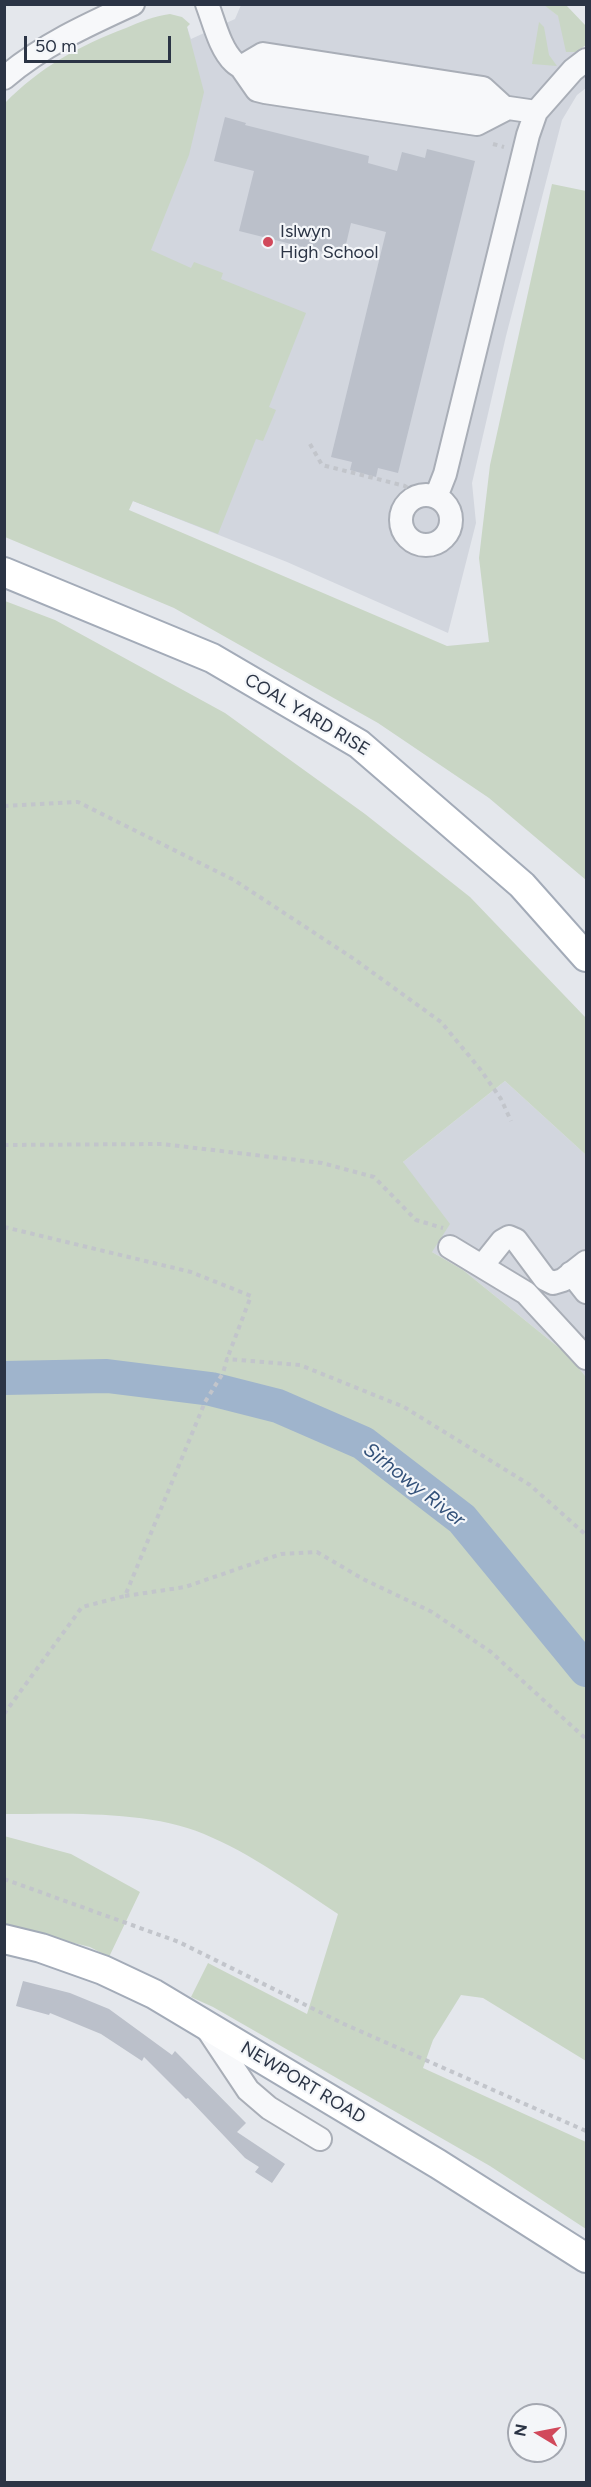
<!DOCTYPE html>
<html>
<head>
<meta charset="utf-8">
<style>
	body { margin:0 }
	#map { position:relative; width:591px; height:2487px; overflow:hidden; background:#e4e7ec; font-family:Figtree,sans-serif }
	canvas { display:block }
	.frame { position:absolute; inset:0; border:6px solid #2b3445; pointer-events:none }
	.north { position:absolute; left:507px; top:2403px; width:60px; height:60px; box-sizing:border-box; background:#f4f6f9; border:2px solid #a4a8b1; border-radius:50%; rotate:280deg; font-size:16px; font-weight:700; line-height:24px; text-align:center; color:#2b3445 }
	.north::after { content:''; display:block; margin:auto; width:21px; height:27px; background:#d1495b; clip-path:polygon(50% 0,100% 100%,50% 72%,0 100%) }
	.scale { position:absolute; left:24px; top:36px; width:147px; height:27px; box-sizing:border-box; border:3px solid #2b3445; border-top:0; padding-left:8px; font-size:18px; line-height:21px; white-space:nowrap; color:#2b3445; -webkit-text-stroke:4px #f4f6f9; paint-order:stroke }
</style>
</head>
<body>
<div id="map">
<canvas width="591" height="2487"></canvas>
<div class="frame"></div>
<div class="north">N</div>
<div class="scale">50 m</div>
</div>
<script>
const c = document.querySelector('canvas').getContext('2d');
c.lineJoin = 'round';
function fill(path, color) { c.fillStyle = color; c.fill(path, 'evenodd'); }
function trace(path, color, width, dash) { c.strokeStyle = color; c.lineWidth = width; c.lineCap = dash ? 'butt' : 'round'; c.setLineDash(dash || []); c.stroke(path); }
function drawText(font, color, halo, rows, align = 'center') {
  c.font = font + ' Figtree,sans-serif'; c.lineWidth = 4.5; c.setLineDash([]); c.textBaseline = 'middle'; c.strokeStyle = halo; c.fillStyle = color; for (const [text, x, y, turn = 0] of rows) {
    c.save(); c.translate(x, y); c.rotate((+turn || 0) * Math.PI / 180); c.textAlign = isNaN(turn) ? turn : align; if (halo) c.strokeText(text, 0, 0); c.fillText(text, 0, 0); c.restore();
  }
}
fill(new Path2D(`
	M 544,4 L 558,16 L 586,57 L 586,88 L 577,95 L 562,120 L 506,336 L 472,483 L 476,523 L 448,633 L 287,562 L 133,501 L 4,148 L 187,27 L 191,39 L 235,19 L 241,5 Z
	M 505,1081 L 586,1155 L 586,1377 L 568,1355 L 463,1270 L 432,1252 L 403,1162 Z`), '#d2d6de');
fill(new Path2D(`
	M 544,5 L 566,5 L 586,26 L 586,45 L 576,52 L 566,52 L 558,16 Z
	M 170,14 L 182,17 L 190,24 L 187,27 L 204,92 L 189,155 L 151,250 L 191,268 L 194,262 L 223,273 L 221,279 L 306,313 L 269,407 L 276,410 L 263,441 L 256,439 L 218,534 L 133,501 L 129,510 L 447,646 L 489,642 L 479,558 L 490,465 L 552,184 L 586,191 L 586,880 L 489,798 L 378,723 L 174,608 L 5,537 L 5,103 C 39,68 80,45 126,28 C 140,22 154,16 170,14 Z
	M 539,22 L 544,27 L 549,55 L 557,66 L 532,64 Z
	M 5,601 L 55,620 L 225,713 L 365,814 L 470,897 L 586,1018 L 586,1155 L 505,1081 L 403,1162 L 450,1224 L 432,1252 L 463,1270 L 568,1355 L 586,1377 L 586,2061 L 483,1998 L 461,1995 L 433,2040 L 423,2068 L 586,2142 L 586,2229 L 490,2166 L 213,2007 L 191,1997 L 208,1963 L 307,2014 L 338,1914 C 294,1885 252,1854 204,1834 C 147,1810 66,1814 5,1814 Z
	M 4,1836 L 71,1854 L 140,1892 L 109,1957 L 90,1947 L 5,1926 Z`), '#c9d6c5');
trace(new Path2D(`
	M 4,1378 L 107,1376 L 211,1389 L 278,1406 L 363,1443 L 462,1519 L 586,1670`), '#9fb4cc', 34);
fill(new Path2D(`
	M 225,117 L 246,123 L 245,125 L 369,156 L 368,163 L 397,171 L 402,152 L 425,158 L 427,149 L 475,161 L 398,473 L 378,468 L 376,477 L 350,470 L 352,462 L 331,457 L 386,232 L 351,223 L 343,257 L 239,231 L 254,171 L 214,161 Z
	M 23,1981 L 70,1993 L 109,2009 L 172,2055 L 175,2051 L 246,2123 L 237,2132 L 285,2164 L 272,2183 L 255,2172 L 259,2167 L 245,2158 L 188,2098 L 186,2099 L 144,2057 L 142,2061 L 101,2034 L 50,2013 L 49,2015 L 16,2006 Z`), '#bbc0ca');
const minor = new Path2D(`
	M 207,4 C 214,22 220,49 234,62 C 241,69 252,70 261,72 L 536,112
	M 241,67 L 257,90 L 265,92 L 477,124 L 506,109
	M 241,67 L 263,54 L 483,88 L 506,109
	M 4,78 C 43,45 87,25 133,4
	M401 520a25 25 0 1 1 50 0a25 25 0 1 1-50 0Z
	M 436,497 L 445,474 L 528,135 L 536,112 L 573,70 L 586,60
	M 450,1247 L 526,1293 L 586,1358
	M 482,1266 L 502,1241 L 509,1237 L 516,1240 L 545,1279 L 553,1283 L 563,1280 L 586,1262
	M 571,1273 L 586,1292
	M 206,2027 L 248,2090 L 269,2108 L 320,2139`);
const major = new Path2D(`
	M 4,572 L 212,658 L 359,744 L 522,885 L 586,957
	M 4,1939 L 41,1948 L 103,1970 L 154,1994 L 438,2164 L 586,2258`);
trace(minor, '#a9aeb7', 26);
trace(major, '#a3abb8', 32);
trace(new Path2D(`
	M 493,144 L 504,147
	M 310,444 L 322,465 L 405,486 L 416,494
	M 4,806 L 78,802 L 234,880 L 354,959 L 441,1022 L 480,1069 L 501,1099 L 511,1121
	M 4,1145 L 162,1144 L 322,1163 L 374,1177 L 416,1220 L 443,1228
	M 4,1227 L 191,1272 L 251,1296 L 227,1359
	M 125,1596 L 185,1587 L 281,1554 L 317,1552 L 363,1579 L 432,1612 L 491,1652 L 586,1739
	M 4,1714 L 82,1607 L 125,1596 L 205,1402 L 223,1373 L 227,1359 L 300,1365 L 404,1407 L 530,1485 L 586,1535
	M 4,1879 L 179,1942 L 344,2024 L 586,2131`), '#c2c5cb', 4, [4.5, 4.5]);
trace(minor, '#f7f8fa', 22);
trace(major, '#fff', 28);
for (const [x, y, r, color] of [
	[268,242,6,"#d1495b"]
]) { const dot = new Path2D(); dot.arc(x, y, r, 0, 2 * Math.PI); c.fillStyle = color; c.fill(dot); trace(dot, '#f4f6f9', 2); }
drawText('18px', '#2b3445', '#f4f6f9', [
	["Islwyn",280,232],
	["High School",280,253]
], 'left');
drawText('18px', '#2b3445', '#f4f6f9', [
	["COAL YARD RISE",307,715,31],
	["NEWPORT ROAD",303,2083,31]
]);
drawText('italic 20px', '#34527a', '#f4f6f9', [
	["Sirhowy River",414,1485,38]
]);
</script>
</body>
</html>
